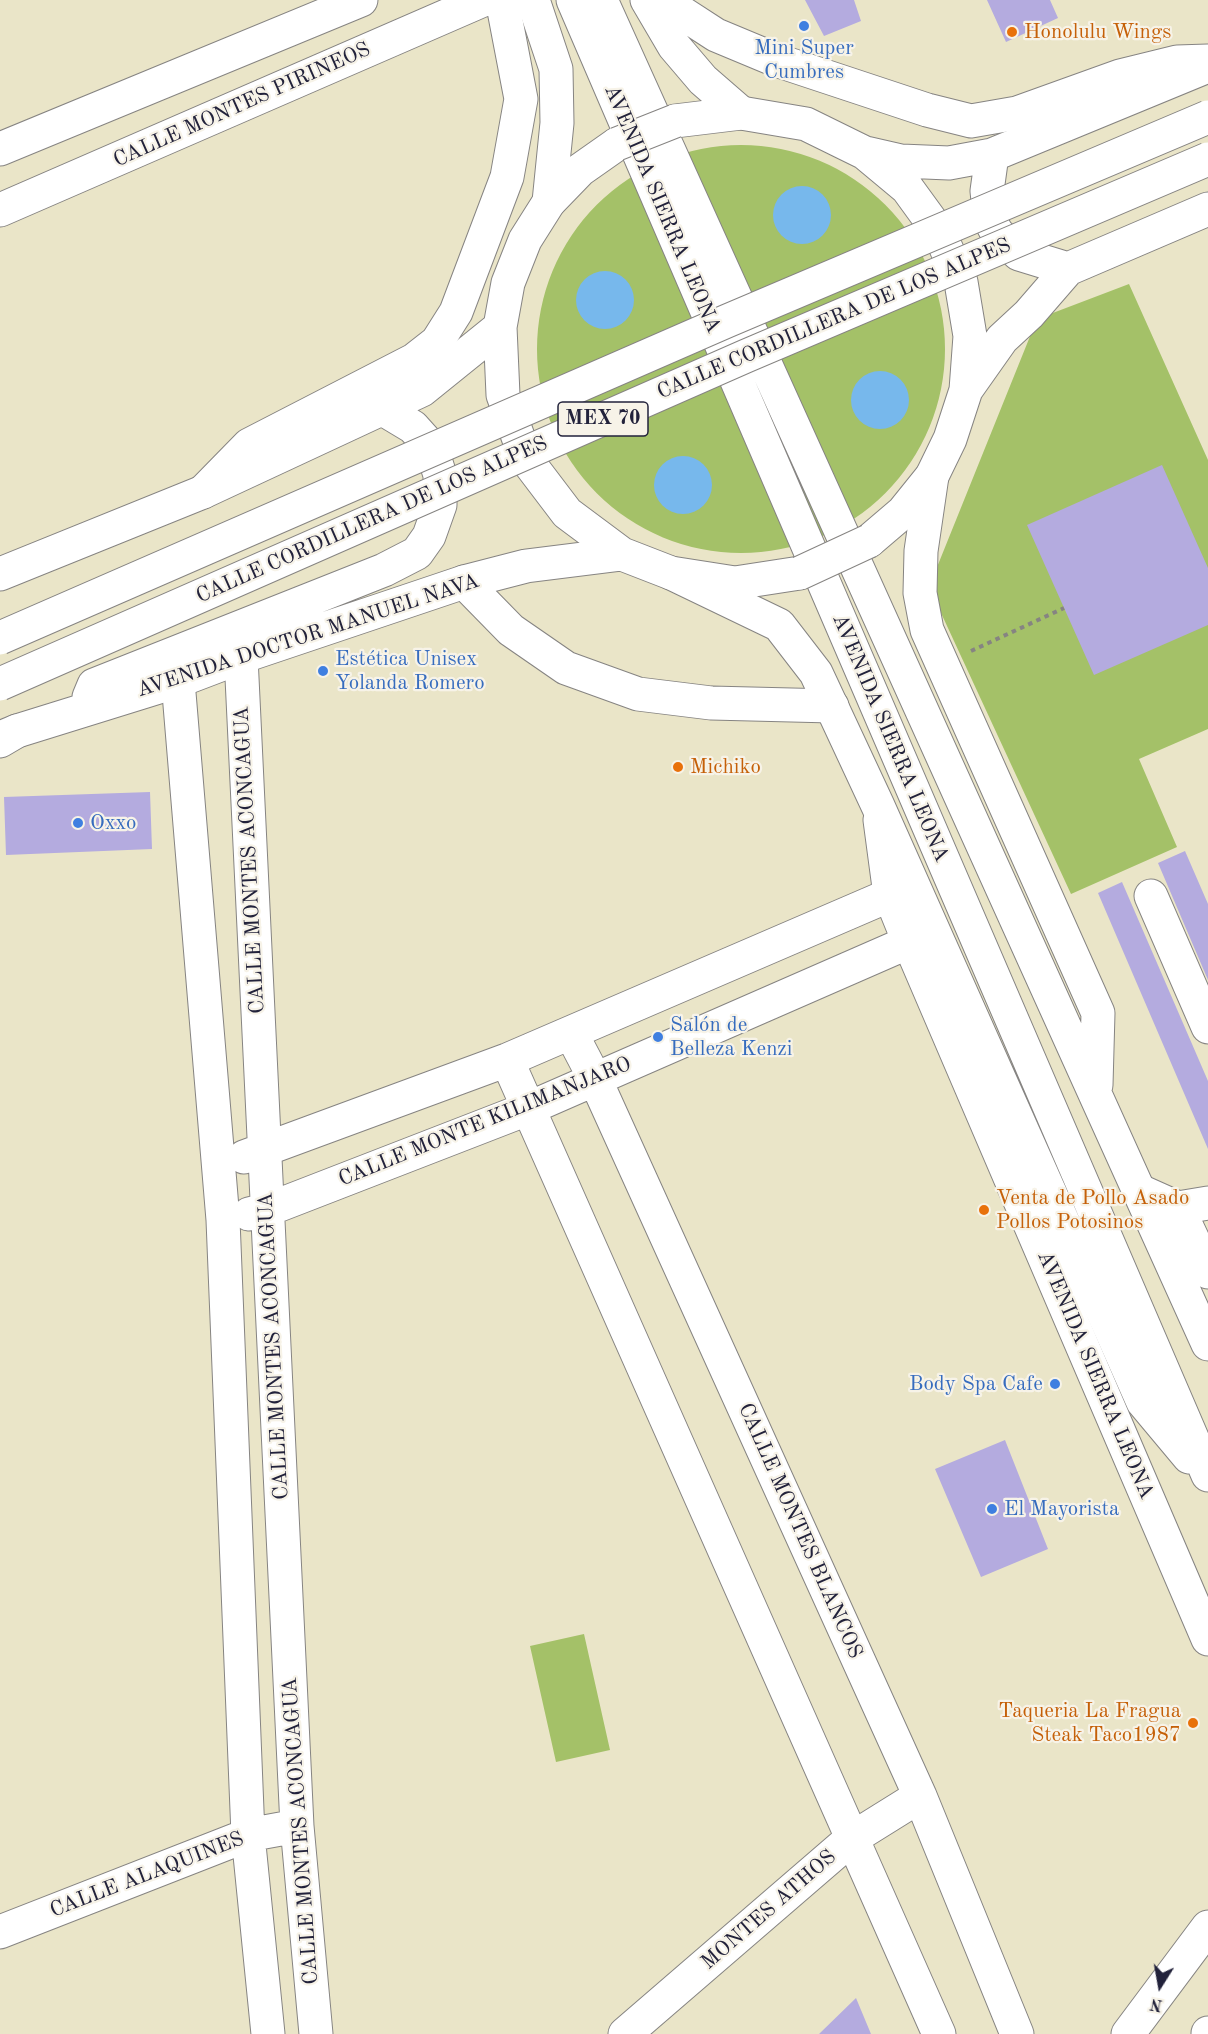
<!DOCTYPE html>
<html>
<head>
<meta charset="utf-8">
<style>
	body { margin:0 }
	#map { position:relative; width:1208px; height:2034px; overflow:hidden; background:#eae5c8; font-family:"Old Standard TT",serif }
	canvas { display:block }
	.north { position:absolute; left:1130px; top:1956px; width:60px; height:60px; -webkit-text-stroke:4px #f7f3e8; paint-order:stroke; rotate:191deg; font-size:16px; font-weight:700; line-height:24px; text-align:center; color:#22223b }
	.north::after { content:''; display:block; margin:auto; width:21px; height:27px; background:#22223b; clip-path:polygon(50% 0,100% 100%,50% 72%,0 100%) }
</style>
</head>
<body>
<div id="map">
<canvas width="1208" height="2034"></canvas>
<div class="north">N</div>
</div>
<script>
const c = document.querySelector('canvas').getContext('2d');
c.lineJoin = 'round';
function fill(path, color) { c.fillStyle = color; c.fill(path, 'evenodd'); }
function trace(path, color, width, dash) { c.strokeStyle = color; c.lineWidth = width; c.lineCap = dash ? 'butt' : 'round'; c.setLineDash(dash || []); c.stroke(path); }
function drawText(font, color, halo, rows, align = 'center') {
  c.font = font + ' "Old Standard TT",serif'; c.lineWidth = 4.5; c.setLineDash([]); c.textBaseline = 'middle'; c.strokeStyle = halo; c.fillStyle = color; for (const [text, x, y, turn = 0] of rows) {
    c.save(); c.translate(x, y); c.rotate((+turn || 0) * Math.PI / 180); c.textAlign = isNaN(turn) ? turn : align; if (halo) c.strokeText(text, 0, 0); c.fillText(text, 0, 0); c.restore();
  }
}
fill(new Path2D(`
	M537 349a204 204 0 1 1 408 0a204 204 0 1 1-408 0Z
	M 1129,284 L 1208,460 L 1208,729 L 1139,759 L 1177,847 L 1071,894 L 929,587 L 1037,319 Z
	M 584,1634 L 610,1750 L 556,1762 L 530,1646 Z`), '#a4c168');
fill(new Path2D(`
	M773 215a29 29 0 1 1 58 0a29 29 0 1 1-58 0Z
	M576 300a29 29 0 1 1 58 0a29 29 0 1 1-58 0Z
	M851 400a29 29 0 1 1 58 0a29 29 0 1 1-58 0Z
	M654 485a29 29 0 1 1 58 0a29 29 0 1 1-58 0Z`), '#77b8ec');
fill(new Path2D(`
	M 805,0 L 854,0 L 861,21 L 824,36 Z
	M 987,0 L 1050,0 L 1058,18 L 1006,42 Z
	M 1162,465 L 1208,568 L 1208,625 L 1094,675 L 1027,525 Z
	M 150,792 L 152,849 L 6,855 L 4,797 Z
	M 1185,851 L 1208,904 L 1208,980 L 1158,863 Z
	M 1122,882 L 1208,1081 L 1208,1149 L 1098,893 Z
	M 1005,1440 L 1048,1549 L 981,1577 L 935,1469 Z
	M 856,1998 L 871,2034 L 819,2034 Z`), '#b4abdf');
const minor = new Path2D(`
	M 647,0 L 674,46 L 703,80 L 741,113
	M 662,0 L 716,35 L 776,60 L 927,110 L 971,121 L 1017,113 L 1120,76 L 1177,62 L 1208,61
	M 0,149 L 361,0
	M 0,210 L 483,0
	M 203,492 L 249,445 L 414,360 L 437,342 L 456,312 L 507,177 L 521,99 L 502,0
	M 464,582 L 511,630 L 566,668 L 638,694 L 711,703 L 832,706
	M 241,657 L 297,1826 L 316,2034
	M 178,681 L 223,1220 L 248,1835 L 268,2034
	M 880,820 L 890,895 L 909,942 L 1208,1639
	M 1151,896 L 1208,1027
	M 571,1033 L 595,1079 L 920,1796 L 1017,2034
	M 507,1060 L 939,2034
	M 244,1157 L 507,1060 L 890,895
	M 1140,1191 L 1178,1208 L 1208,1272
	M 1178,1208 L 1208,1203
	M 249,1214 L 269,1209 L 527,1109 L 909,942
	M 0,1932 L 248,1835 L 297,1826
	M 625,2034 L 851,1839 L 920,1796
	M 1128,2034 L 1208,1927
	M 1208,2034 L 1208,2033`);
const major = new Path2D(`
	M 675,121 L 741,113 L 806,124 L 865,153 L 907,188 L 939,232 L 961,282 L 970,336 L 966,390 L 950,439 L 932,476 L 903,512 L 869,541
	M 617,144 L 580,170 L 549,202 L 525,240 L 508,283 L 500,327 L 503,395 L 526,459 L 567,513 L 622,554 L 671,573 L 735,583 L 800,573
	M 866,153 L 901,161 L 949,163 L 992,155 L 1208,66
	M 992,155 L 987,191 L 990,220 L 997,233 L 1019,254 L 1068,269
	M 966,390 L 1002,339 L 1029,314 L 1068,269 L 1208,209
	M 0,574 L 203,492 L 422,390 L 500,327
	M 89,697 L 94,685 L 384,570 L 417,553 L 429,536 L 440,505 L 440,475 L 431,447 L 413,427 L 383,409
	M 0,741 L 17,731 L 178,681 L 241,657 L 464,582 L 526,566 L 622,554`);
const highway = new Path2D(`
	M 533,0 L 556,69 L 557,123 L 549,202
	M 573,0 L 1208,1475
	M 601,0 L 1208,1344
	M 932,476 L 921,551 L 920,593 L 927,630 L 1098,1013 L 1096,1085
	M 671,573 L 779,625 L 816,673 L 878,806 L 1143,1402 L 1189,1457
	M 0,738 L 17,731`);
trace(minor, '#868482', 35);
trace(major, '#868482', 35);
trace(highway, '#868482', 35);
trace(new Path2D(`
	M 971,651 L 1064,608`), '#868482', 4, [4.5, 4.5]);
trace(minor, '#fff', 33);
trace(major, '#fff', 33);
trace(highway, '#fff', 33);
const majorBridge = new Path2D(`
	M 617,144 L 675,121
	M 800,573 L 869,541`);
const highwayBridge = new Path2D(`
	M 0,638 L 727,321 L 1208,117
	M 0,684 L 746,356 L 1208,159`);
trace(majorBridge, '#868482', 35, []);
trace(highwayBridge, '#868482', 35, []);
trace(majorBridge, '#fff', 33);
trace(highwayBridge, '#fff', 33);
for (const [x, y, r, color] of [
	[804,26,6,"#3f7fe0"],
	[1012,32,6,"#e8710a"],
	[323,671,6,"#3f7fe0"],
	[678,767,6,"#e8710a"],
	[78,823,6,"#3f7fe0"],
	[658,1037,6,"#3f7fe0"],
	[984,1210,6,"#e8710a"],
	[1055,1384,6,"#3f7fe0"],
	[992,1509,6,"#3f7fe0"],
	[1193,1723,6,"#e8710a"]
]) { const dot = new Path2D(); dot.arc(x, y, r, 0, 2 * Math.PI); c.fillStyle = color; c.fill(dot); trace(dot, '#f7f3e8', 2); }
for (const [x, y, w] of [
	[603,419,90]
]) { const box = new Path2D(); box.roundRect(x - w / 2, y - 17, w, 34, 4.5); c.fillStyle = '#f7f3e8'; c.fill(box); trace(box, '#22223b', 1.5); }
drawText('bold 20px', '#22223b', null, [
	["MEX 70",603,419]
]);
drawText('21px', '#c56008', '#f7f3e8', [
	["Honolulu Wings",1024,32],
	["Michiko",690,767],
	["Venta de Pollo Asado",996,1198],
	["Pollos Potosinos",996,1222],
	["Taqueria La Fragua",1181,1711,"right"],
	["Steak Taco1987",1181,1735,"right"]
], 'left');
drawText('21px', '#366cbe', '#f7f3e8', [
	["Mini Super",804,48,"center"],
	["Cumbres",804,72,"center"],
	["Estética Unisex",335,659],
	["Yolanda Romero",335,683],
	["Oxxo",90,823],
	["Salón de",670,1025],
	["Belleza Kenzi",670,1049],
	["Body Spa Cafe",1043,1384,"right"],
	["El Mayorista",1004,1509]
], 'left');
drawText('21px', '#22223b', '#f7f3e8', [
	["CALLE MONTES PIRINEOS",242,105,-24],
	["AVENIDA SIERRA LEONA",662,209,67],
	["CALLE CORDILLERA DE LOS ALPES",834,319,-23],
	["CALLE CORDILLERA DE LOS ALPES",372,520,-24],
	["AVENIDA DOCTOR MANUEL NAVA",308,636,-18],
	["AVENIDA SIERRA LEONA",890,738,67],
	["CALLE MONTES ACONCAGUA",250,860,-93],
	["CALLE MONTE KILIMANJARO",485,1122,-22],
	["CALLE MONTES ACONCAGUA",274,1346,-93],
	["AVENIDA SIERRA LEONA",1095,1375,67],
	["CALLE MONTES BLANCOS",800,1531,66],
	["CALLE MONTES ACONCAGUA",301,1831,-94],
	["CALLE ALAQUINES",147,1875,-21],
	["MONTES ATHOS",769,1910,-41]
]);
</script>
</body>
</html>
